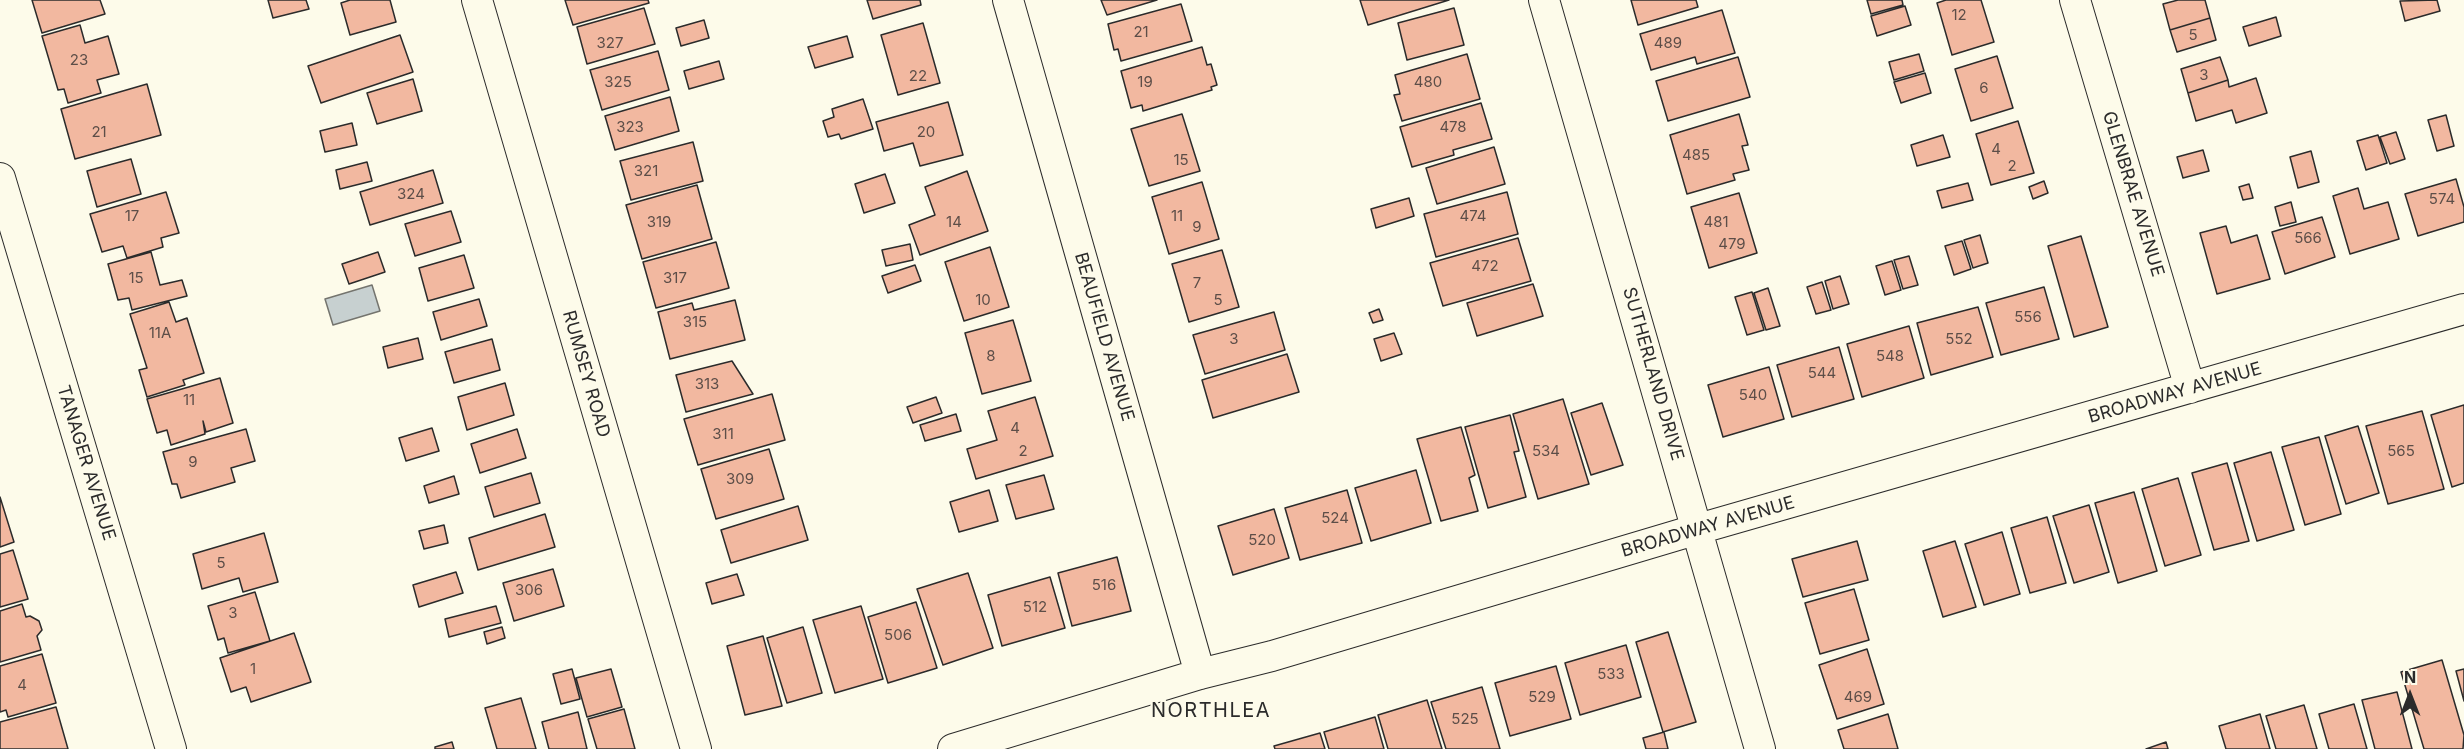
<!DOCTYPE html>
<html>
<head>
<meta charset="utf-8">
<style>
	body { margin:0 }
	#map { position:relative; width:2464px; height:749px; overflow:hidden; background:#fdfbea; font-family:Inter,sans-serif }
	canvas { display:block }
	.north { position:absolute; left:2380px; top:665px; width:60px; height:60px; -webkit-text-stroke:4px #fdfbea; paint-order:stroke; rotate:0deg; font-size:16px; font-weight:700; line-height:24px; text-align:center; color:#2b2b2b }
	.north::after { content:''; display:block; margin:auto; width:21px; height:27px; background:#2b2b2b; clip-path:polygon(50% 0,100% 100%,50% 72%,0 100%) }
</style>
</head>
<body>
<div id="map">
<canvas width="2464" height="749"></canvas>
<div class="north">N</div>
</div>
<script>
const c = document.querySelector('canvas').getContext('2d');
c.lineJoin = 'round';
function fill(path, color) { c.fillStyle = color; c.fill(path, 'evenodd'); }
function trace(path, color, width, dash) { c.strokeStyle = color; c.lineWidth = width; c.lineCap = dash ? 'butt' : 'round'; c.setLineDash(dash || []); c.stroke(path); }
function drawText(font, color, halo, rows, align = 'center') {
  c.font = font + ' Inter,sans-serif'; c.lineWidth = 4.5; c.setLineDash([]); c.textBaseline = 'middle'; c.strokeStyle = halo; c.fillStyle = color; for (const [text, x, y, turn = 0] of rows) {
    c.save(); c.translate(x, y); c.rotate((+turn || 0) * Math.PI / 180); c.textAlign = isNaN(turn) ? turn : align; if (halo) c.strokeText(text, 0, 0); c.fillText(text, 0, 0); c.restore();
  }
}
const water = new Path2D(`
	M 372,285 L 380,311 L 333,325 L 325,299 Z`);
fill(water, '#c7d0d0');
trace(water, '#74746e', 1.5);
const building = new Path2D(`
	M 32,0 L 100,0 L 105,14 L 42,33 Z
	M 268,0 L 306,0 L 309,9 L 273,18 Z
	M 350,0 L 390,0 L 396,22 L 350,35 L 341,3 Z
	M 565,0 L 648,0 L 649,3 L 573,25 Z
	M 867,0 L 920,0 L 921,5 L 873,19 Z
	M 1101,0 L 1157,0 L 1107,15 Z
	M 1360,0 L 1449,0 L 1368,25 Z
	M 1631,0 L 1696,0 L 1698,7 L 1638,25 Z
	M 1867,0 L 1902,0 L 1903,5 L 1871,14 Z
	M 1946,0 L 1981,0 L 1994,42 L 1952,55 L 1937,3 Z
	M 2178,0 L 2205,0 L 2210,18 L 2170,30 L 2163,4 Z
	M 2437,0 L 2440,11 L 2405,21 L 2400,1 Z
	M 1181,4 L 1192,41 L 1121,61 L 1118,49 L 1114,50 L 1108,24 Z
	M 1905,6 L 1911,25 L 1877,36 L 1871,16 Z
	M 644,8 L 655,44 L 587,64 L 577,27 Z
	M 1454,8 L 1464,45 L 1407,60 L 1398,23 Z
	M 1722,10 L 1735,53 L 1697,64 L 1695,57 L 1651,70 L 1640,34 Z
	M 2276,17 L 2281,36 L 2249,46 L 2243,27 Z
	M 2210,18 L 2216,40 L 2177,52 L 2170,30 Z
	M 704,20 L 709,38 L 681,46 L 676,28 Z
	M 923,23 L 940,83 L 898,95 L 881,35 Z
	M 80,25 L 85,43 L 108,36 L 119,74 L 97,80 L 101,93 L 68,103 L 64,89 L 58,90 L 42,36 Z
	M 400,35 L 413,72 L 321,103 L 308,66 Z
	M 847,36 L 853,57 L 815,68 L 808,47 Z
	M 1202,47 L 1207,65 L 1211,64 L 1217,85 L 1211,87 L 1212,90 L 1143,111 L 1142,105 L 1131,108 L 1121,71 Z
	M 658,51 L 669,90 L 602,110 L 590,70 Z
	M 1467,54 L 1480,99 L 1402,121 L 1394,95 L 1400,94 L 1395,75 Z
	M 1919,54 L 1924,71 L 1894,80 L 1889,62 Z
	M 1997,56 L 2013,108 L 1971,121 L 1955,69 Z
	M 1738,57 L 1750,97 L 1668,121 L 1656,81 Z
	M 2220,57 L 2228,80 L 2188,93 L 2181,69 Z
	M 719,61 L 724,79 L 689,89 L 684,71 Z
	M 1925,73 L 1931,93 L 1901,103 L 1894,82 Z
	M 2256,78 L 2267,113 L 2236,123 L 2232,110 L 2196,121 L 2188,93 L 2228,80 L 2229,87 Z
	M 413,79 L 422,111 L 377,124 L 367,93 Z
	M 147,84 L 161,135 L 75,159 L 61,109 Z
	M 670,97 L 679,131 L 615,150 L 605,116 Z
	M 863,99 L 873,129 L 841,139 L 839,134 L 828,137 L 823,121 L 834,117 L 832,109 Z
	M 948,102 L 963,155 L 920,166 L 913,143 L 884,151 L 876,122 Z
	M 1481,103 L 1492,139 L 1453,150 L 1454,155 L 1412,167 L 1400,127 Z
	M 1182,114 L 1200,171 L 1149,186 L 1131,129 Z
	M 1739,114 L 1748,145 L 1742,146 L 1749,170 L 1733,174 L 1735,180 L 1687,194 L 1670,135 Z
	M 2446,115 L 2454,146 L 2437,151 L 2428,120 Z
	M 2018,121 L 2034,173 L 1991,185 L 1976,134 Z
	M 352,123 L 357,145 L 325,152 L 320,131 Z
	M 2396,132 L 2405,159 L 2390,164 L 2380,137 Z
	M 1943,135 L 1950,157 L 1917,166 L 1911,145 Z
	M 2378,135 L 2387,163 L 2366,170 L 2357,141 Z
	M 693,142 L 703,181 L 631,200 L 620,161 Z
	M 1494,147 L 1505,184 L 1437,204 L 1426,168 Z
	M 2203,150 L 2209,171 L 2183,178 L 2177,157 Z
	M 2311,151 L 2319,182 L 2298,188 L 2290,157 Z
	M 131,159 L 141,194 L 97,207 L 87,171 Z
	M 367,162 L 372,181 L 340,189 L 336,170 Z
	M 433,170 L 443,203 L 370,225 L 360,192 Z
	M 967,171 L 988,231 L 920,255 L 909,225 L 935,215 L 925,187 Z
	M 885,174 L 895,203 L 864,213 L 855,184 Z
	M 2456,179 L 2464,207 L 2464,222 L 2418,236 L 2405,194 Z
	M 2044,181 L 2048,193 L 2033,199 L 2029,187 Z
	M 1202,182 L 1219,239 L 1169,254 L 1152,197 Z
	M 1968,183 L 1973,200 L 1942,208 L 1937,191 Z
	M 2249,184 L 2253,198 L 2243,200 L 2239,187 Z
	M 697,185 L 712,239 L 642,259 L 626,205 Z
	M 2358,188 L 2364,209 L 2388,202 L 2399,239 L 2350,254 L 2333,196 Z
	M 166,192 L 179,233 L 161,238 L 163,247 L 127,258 L 123,246 L 102,252 L 90,214 Z
	M 1507,192 L 1518,234 L 1436,257 L 1424,214 Z
	M 1739,193 L 1757,253 L 1709,268 L 1691,207 Z
	M 1409,198 L 1414,216 L 1376,228 L 1371,209 Z
	M 2291,202 L 2296,222 L 2280,226 L 2275,207 Z
	M 451,211 L 461,242 L 415,256 L 405,224 Z
	M 2322,217 L 2335,257 L 2285,274 L 2272,232 Z
	M 2226,226 L 2231,243 L 2257,235 L 2270,279 L 2217,294 L 2200,233 Z
	M 1980,235 L 1988,263 L 1973,268 L 1964,240 Z
	M 2081,236 L 2108,327 L 2074,337 L 2048,246 Z
	M 1518,238 L 1531,281 L 1443,306 L 1430,263 Z
	M 1962,241 L 1971,269 L 1954,275 L 1945,246 Z
	M 716,242 L 729,288 L 656,308 L 643,262 Z
	M 910,244 L 913,260 L 886,266 L 882,250 Z
	M 990,247 L 1009,307 L 964,321 L 945,262 Z
	M 1222,250 L 1239,307 L 1189,322 L 1172,264 Z
	M 151,252 L 160,285 L 182,280 L 187,296 L 132,310 L 129,298 L 118,300 L 108,264 Z
	M 378,252 L 385,272 L 349,284 L 342,264 Z
	M 464,255 L 474,288 L 428,301 L 419,268 Z
	M 1909,256 L 1918,285 L 1903,289 L 1894,260 Z
	M 1892,261 L 1901,290 L 1885,295 L 1876,266 Z
	M 915,265 L 921,281 L 888,293 L 882,276 Z
	M 1840,276 L 1849,304 L 1833,309 L 1825,281 Z
	M 1822,282 L 1831,310 L 1816,314 L 1807,287 Z
	M 1533,284 L 1543,316 L 1477,336 L 1467,303 Z
	M 2044,287 L 2059,339 L 2001,355 L 1986,303 Z
	M 1768,288 L 1780,326 L 1766,330 L 1754,293 Z
	M 1752,292 L 1764,330 L 1747,335 L 1735,297 Z
	M 479,299 L 487,326 L 441,340 L 433,312 Z
	M 735,300 L 745,340 L 670,359 L 658,312 L 692,303 L 694,310 Z
	M 169,302 L 176,322 L 187,318 L 204,373 L 183,380 L 185,385 L 147,397 L 139,370 L 147,368 L 130,314 Z
	M 1978,307 L 1993,357 L 1931,375 L 1917,323 Z
	M 1379,309 L 1383,320 L 1373,323 L 1369,313 Z
	M 1274,312 L 1285,350 L 1205,374 L 1193,335 Z
	M 1013,320 L 1031,381 L 982,394 L 965,333 Z
	M 1909,326 L 1924,378 L 1862,397 L 1847,344 Z
	M 1394,333 L 1402,354 L 1381,361 L 1374,339 Z
	M 418,338 L 423,359 L 388,368 L 383,347 Z
	M 492,339 L 500,370 L 454,383 L 445,352 Z
	M 1839,347 L 1854,399 L 1792,417 L 1777,365 Z
	M 1287,354 L 1299,392 L 1213,418 L 1202,380 Z
	M 732,361 L 753,394 L 686,412 L 676,375 Z
	M 1769,367 L 1784,419 L 1723,437 L 1708,385 Z
	M 220,378 L 233,423 L 206,432 L 203,421 L 205,434 L 171,445 L 167,430 L 157,433 L 147,399 Z
	M 505,383 L 514,415 L 467,430 L 458,397 Z
	M 772,394 L 785,440 L 698,465 L 684,419 Z
	M 936,397 L 942,413 L 913,423 L 907,407 Z
	M 1035,397 L 1053,456 L 976,479 L 967,449 L 997,440 L 988,411 Z
	M 1563,399 L 1589,484 L 1538,499 L 1513,414 Z
	M 1602,403 L 1623,465 L 1591,475 L 1571,413 Z
	M 2464,405 L 2464,483 L 2452,487 L 2431,415 Z
	M 2422,411 L 2444,489 L 2388,504 L 2366,426 Z
	M 956,414 L 961,431 L 925,441 L 920,425 Z
	M 1510,415 L 1519,451 L 1514,452 L 1526,497 L 1488,508 L 1465,427 Z
	M 2358,426 L 2379,493 L 2346,504 L 2325,436 Z
	M 1461,427 L 1475,475 L 1469,478 L 1478,511 L 1441,521 L 1417,439 Z
	M 432,428 L 439,451 L 406,461 L 399,438 Z
	M 246,429 L 255,461 L 231,468 L 235,482 L 181,498 L 177,484 L 172,484 L 163,452 Z
	M 517,429 L 526,458 L 480,473 L 471,444 Z
	M 2319,437 L 2341,514 L 2305,525 L 2282,447 Z
	M 769,449 L 784,499 L 716,519 L 701,469 Z
	M 2271,452 L 2294,530 L 2257,541 L 2234,463 Z
	M 2227,463 L 2249,541 L 2214,550 L 2192,473 Z
	M 1416,470 L 1431,523 L 1371,541 L 1355,488 Z
	M 531,473 L 540,503 L 494,517 L 485,487 Z
	M 1044,475 L 1054,509 L 1016,519 L 1006,485 Z
	M 454,476 L 459,494 L 429,503 L 424,486 Z
	M 2178,478 L 2201,555 L 2165,566 L 2142,489 Z
	M 989,490 L 998,521 L 959,532 L 950,502 Z
	M 1347,490 L 1362,543 L 1300,560 L 1285,508 Z
	M 2134,492 L 2157,571 L 2118,583 L 2095,503 Z
	M 0,497 L 14,542 L 0,547 Z
	M 2089,505 L 2109,572 L 2074,583 L 2053,516 Z
	M 798,506 L 808,540 L 731,563 L 721,530 Z
	M 1274,509 L 1289,558 L 1233,575 L 1218,526 Z
	M 545,514 L 555,547 L 478,570 L 469,538 Z
	M 2047,517 L 2066,583 L 2030,593 L 2011,528 Z
	M 444,525 L 448,543 L 424,549 L 419,531 Z
	M 2002,532 L 2020,594 L 1984,605 L 1965,544 Z
	M 264,533 L 278,582 L 243,592 L 239,578 L 202,589 L 193,554 Z
	M 1857,541 L 1868,580 L 1803,597 L 1792,559 Z
	M 1955,541 L 1976,607 L 1943,617 L 1923,551 Z
	M 13,550 L 28,599 L 0,607 L 0,554 Z
	M 1117,557 L 1131,611 L 1072,626 L 1058,573 Z
	M 553,569 L 564,606 L 514,621 L 503,583 Z
	M 456,572 L 463,593 L 419,607 L 413,585 Z
	M 968,573 L 993,648 L 943,665 L 917,589 Z
	M 737,574 L 744,595 L 712,604 L 706,583 Z
	M 1050,577 L 1065,628 L 1002,646 L 988,595 Z
	M 1854,589 L 1869,640 L 1820,654 L 1805,603 Z
	M 255,592 L 270,641 L 228,653 L 224,638 L 218,640 L 208,606 Z
	M 916,602 L 937,668 L 888,683 L 868,617 Z
	M 22,604 L 26,617 L 30,616 L 39,621 L 42,630 L 37,636 L 41,650 L 0,662 L 0,611 Z
	M 496,606 L 501,623 L 449,637 L 445,619 Z
	M 861,606 L 883,679 L 835,693 L 813,620 Z
	M 502,627 L 505,638 L 487,644 L 484,632 Z
	M 803,627 L 822,693 L 787,703 L 767,638 Z
	M 1668,632 L 1696,722 L 1663,732 L 1636,642 Z
	M 294,633 L 311,682 L 251,702 L 246,687 L 231,692 L 220,658 Z
	M 763,636 L 782,706 L 745,715 L 727,646 Z
	M 1626,645 L 1641,697 L 1580,715 L 1565,663 Z
	M 1867,649 L 1884,704 L 1837,719 L 1819,665 Z
	M 42,654 L 56,703 L 8,717 L 6,710 L 0,712 L 0,666 Z
	M 2442,660 L 2464,735 L 2463,749 L 2424,749 L 2401,672 Z
	M 1556,666 L 1571,719 L 1510,736 L 1495,683 Z
	M 572,669 L 580,699 L 561,704 L 553,674 Z
	M 611,669 L 622,707 L 587,717 L 576,678 Z
	M 2464,669 L 2464,701 L 2456,671 Z
	M 1482,687 L 1500,749 L 1446,749 L 1431,702 Z
	M 2397,692 L 2412,749 L 2375,749 L 2362,700 Z
	M 521,698 L 536,749 L 497,749 L 485,708 Z
	M 1427,700 L 1442,749 L 1388,749 L 1378,715 Z
	M 2354,704 L 2367,749 L 2329,749 L 2319,714 Z
	M 2304,705 L 2317,749 L 2276,749 L 2266,716 Z
	M 56,707 L 68,749 L 0,749 L 0,722 Z
	M 624,709 L 635,749 L 597,749 L 588,719 Z
	M 578,712 L 587,749 L 549,749 L 542,722 Z
	M 1888,714 L 1898,749 L 1844,749 L 1838,730 Z
	M 2260,714 L 2270,749 L 2226,749 L 2219,726 Z
	M 1375,717 L 1384,749 L 1329,749 L 1324,732 Z
	M 1664,732 L 1668,749 L 1646,749 L 1643,738 Z
	M 1320,733 L 1325,749 L 1275,749 L 1274,746 Z
	M 452,742 L 454,749 L 435,749 L 435,747 Z
	M 2166,742 L 2168,749 L 2146,749 Z`);
fill(building, '#f2b8a0');
trace(building, '#2b2b2b', 1.5);
const street = new Path2D(`
	M 477,0 L 696,749
	M 1008,0 L 1200,674
	M 1544,0 L 1760,749
	M 2075,0 L 2190,388
	M 0,178 L 171,749
	M 953,749 L 1200,674 L 1272,656 L 1698,529 L 2464,309`);
trace(street, '#2b2b2b', 32);
trace(street, '#fdfbea', 30);
drawText('15px', '#5d4e48', null, [
	["12",1959,15],
	["21",1141,32],
	["5",2193,35],
	["327",610,43],
	["489",1668,43],
	["23",79,60],
	["3",2204,75],
	["22",918,76],
	["325",618,82],
	["19",1145,82],
	["480",1428,82],
	["6",1984,88],
	["323",630,127],
	["478",1453,127],
	["21",99,132],
	["20",926,132],
	["4",1996,149],
	["485",1696,155],
	["15",1181,160],
	["2",2012,166],
	["321",646,171],
	["324",411,194],
	["574",2442,199],
	["17",132,216],
	["11",1177,216],
	["474",1473,216],
	["319",659,222],
	["14",954,222],
	["481",1716,222],
	["9",1197,227],
	["566",2308,238],
	["479",1732,244],
	["472",1485,266],
	["15",136,278],
	["317",675,278],
	["7",1197,283],
	["10",983,300],
	["5",1218,300],
	["556",2028,317],
	["315",695,322],
	["11A",160,333],
	["3",1234,339],
	["552",1959,339],
	["8",991,356],
	["548",1890,356],
	["544",1822,373],
	["313",707,384],
	["540",1753,395],
	["11",189,400],
	["4",1015,428],
	["311",723,434],
	["2",1023,451],
	["534",1546,451],
	["565",2401,451],
	["9",193,462],
	["309",740,479],
	["524",1335,518],
	["520",1262,540],
	["5",221,563],
	["516",1104,585],
	["306",529,590],
	["512",1035,607],
	["3",233,613],
	["506",898,635],
	["1",253,669],
	["533",1611,674],
	["4",22,685],
	["529",1542,697],
	["469",1858,697],
	["525",1465,719]
]);
drawText('18px', '#2b2b2b', '#fdfbea', [
	["GLENBRAE AVENUE",2133,194,73],
	["BEAUFIELD AVENUE",1104,337,74],
	["RUMSEY ROAD",586,374,74],
	["SUTHERLAND DRIVE",1653,374,74],
	["BROADWAY AVENUE",2175,393,-16],
	["TANAGER AVENUE",86,463,73],
	["BROADWAY AVENUE",1708,527,-16]
]);
c.letterSpacing = '1.5px';
drawText('20px', '#2b2b2b', '#fdfbea', [
	["NORTHLEA",1211,711]
]);
c.letterSpacing = '0px';
</script>
</body>
</html>
